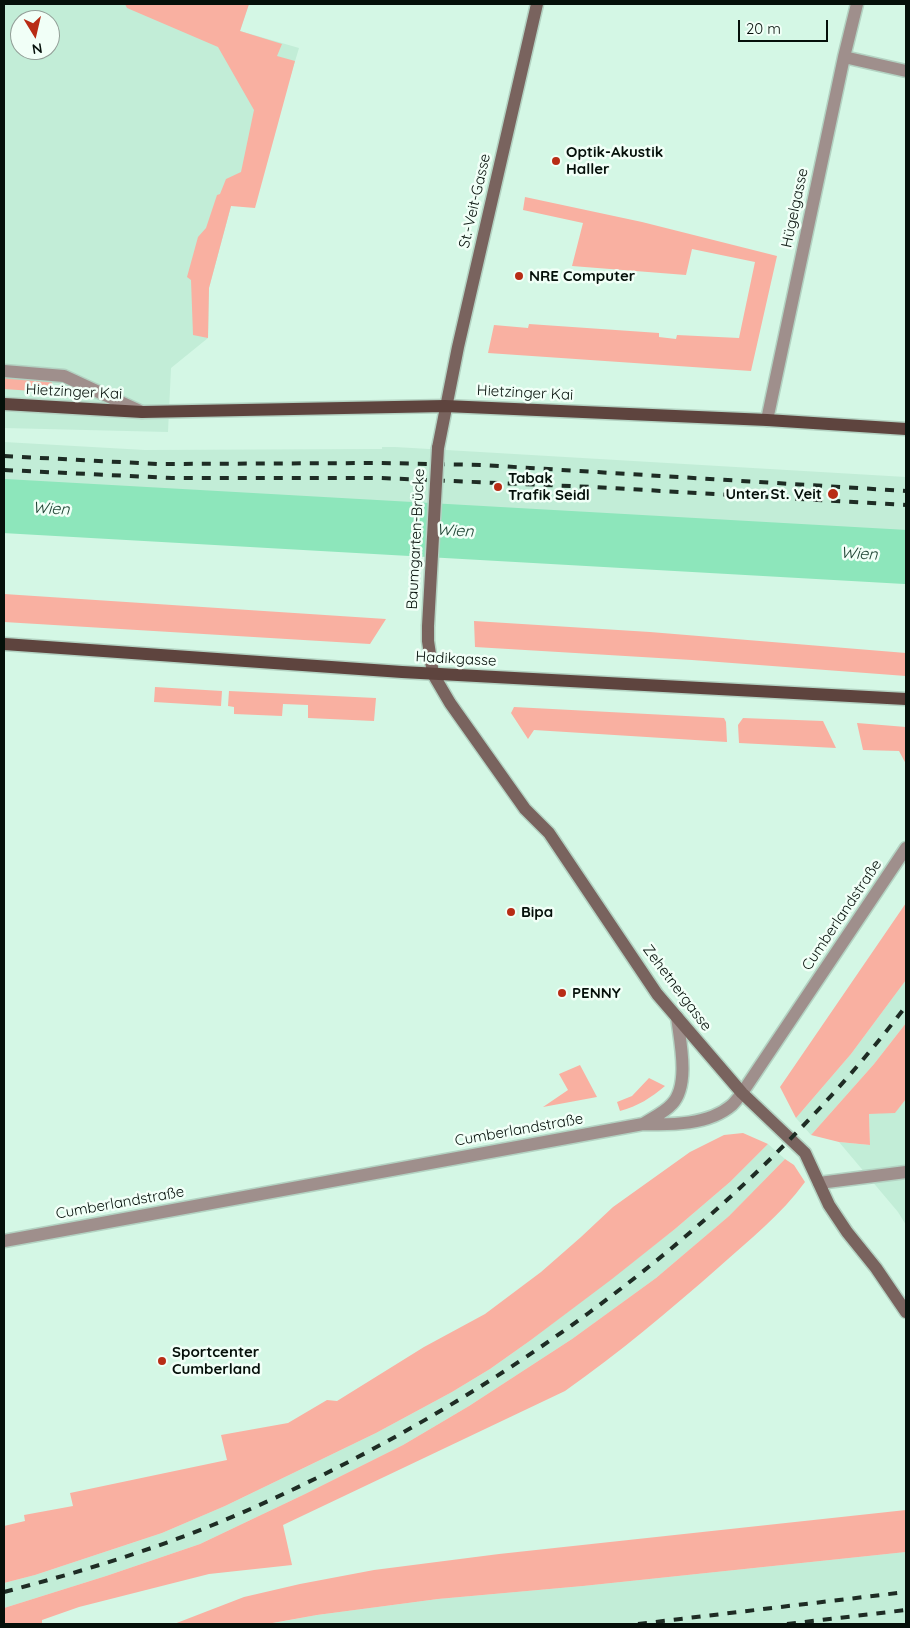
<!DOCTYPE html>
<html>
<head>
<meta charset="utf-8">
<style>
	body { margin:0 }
	#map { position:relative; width:910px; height:1628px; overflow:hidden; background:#d4f7e5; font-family:Quicksand,sans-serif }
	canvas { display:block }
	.frame { position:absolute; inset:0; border:5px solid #05100a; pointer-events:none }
	.north { position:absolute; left:10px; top:10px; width:50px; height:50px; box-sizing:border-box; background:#f1fff7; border:1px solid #939f98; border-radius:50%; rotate:171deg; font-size:14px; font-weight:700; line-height:20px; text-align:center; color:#05100a }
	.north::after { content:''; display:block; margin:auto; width:18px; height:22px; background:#b82c15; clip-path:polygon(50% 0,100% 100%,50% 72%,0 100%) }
	.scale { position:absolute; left:738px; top:20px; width:90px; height:22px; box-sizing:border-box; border:2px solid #05100a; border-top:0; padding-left:6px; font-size:15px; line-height:18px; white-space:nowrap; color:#05100a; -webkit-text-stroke:4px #f1fff7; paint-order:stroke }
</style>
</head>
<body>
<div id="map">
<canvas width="910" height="1628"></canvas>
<div class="frame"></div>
<div class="north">N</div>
<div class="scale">20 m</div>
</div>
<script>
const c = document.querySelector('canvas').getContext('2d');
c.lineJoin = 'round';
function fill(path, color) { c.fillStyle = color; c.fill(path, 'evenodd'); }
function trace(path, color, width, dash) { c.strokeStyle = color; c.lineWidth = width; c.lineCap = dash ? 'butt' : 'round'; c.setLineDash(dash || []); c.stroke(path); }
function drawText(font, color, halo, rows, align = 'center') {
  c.font = font + ' Quicksand,sans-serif'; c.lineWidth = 5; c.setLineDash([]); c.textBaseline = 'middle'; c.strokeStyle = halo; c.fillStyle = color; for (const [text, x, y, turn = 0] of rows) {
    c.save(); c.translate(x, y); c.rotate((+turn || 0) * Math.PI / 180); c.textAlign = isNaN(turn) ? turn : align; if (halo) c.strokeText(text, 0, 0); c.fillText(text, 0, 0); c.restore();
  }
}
fill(new Path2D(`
	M 4,4 L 249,4 L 240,31 L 299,48 L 274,131 L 231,206 L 209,288 L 208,338 L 171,368 L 168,432 L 4,428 ZM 20,20 L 50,20 L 50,50 L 20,50 Z
	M 4,442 L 145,450 L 382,449 L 382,447 L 395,447 L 906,477 L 906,536 L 398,507 L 348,502 L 4,482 Z
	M 906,980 L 906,1023 L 874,1064 L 811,1135 L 796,1118 L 851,1054 Z
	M 906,1099 L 906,1225 L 898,1212 L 839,1142 L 870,1145 L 869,1114 L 895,1112 Z
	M 768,1144 L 785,1159 L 729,1216 L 656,1278 L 572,1339 L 469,1406 L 403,1445 L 305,1494 L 200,1544 L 106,1576 L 4,1608 L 4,1583 L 35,1575 L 162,1533 L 225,1506 L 376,1433 L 452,1392 L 490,1369 L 531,1340 L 675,1229 L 730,1182 Z
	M 906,1552 L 906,1624 L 268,1624 L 317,1615 L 438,1599 L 583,1586 Z`), '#c2edd7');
fill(new Path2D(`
	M 125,4 L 249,4 L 240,31 L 282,44 L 277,56 L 295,61 L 255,208 L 231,206 L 209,288 L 208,338 L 193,335 L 191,280 L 187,277 L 198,237 L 206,228 L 217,195 L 220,194 L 226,179 L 241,172 L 254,110 L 218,47 L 127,8 Z
	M 525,197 L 642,222 L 777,256 L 751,371 L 488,353 L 494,325 L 528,328 L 529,324 L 659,333 L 659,337 L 676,339 L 677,335 L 739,338 L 755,262 L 692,249 L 686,275 L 572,266 L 583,223 L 523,210 Z
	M 4,375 L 51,380 L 53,386 L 47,392 L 4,389 Z
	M 4,594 L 386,619 L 370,644 L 4,622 Z
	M 474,621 L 650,632 L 906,653 L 906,676 L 692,660 L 475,647 Z
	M 155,687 L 222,691 L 221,706 L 154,702 Z
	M 229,691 L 376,698 L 374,721 L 308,718 L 308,705 L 283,704 L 282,716 L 234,714 L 234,707 L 228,706 Z
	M 514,707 L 724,718 L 726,722 L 727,742 L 534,730 L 528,739 L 511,713 Z
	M 743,718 L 823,721 L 836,748 L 739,743 L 738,725 Z
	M 857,723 L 906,727 L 906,764 L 899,751 L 863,750 Z
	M 906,903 L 906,980 L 851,1054 L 796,1118 L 780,1087 Z
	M 906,1023 L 906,1099 L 895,1113 L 869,1114 L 870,1145 L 839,1142 L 811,1135 L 874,1064 Z
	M 580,1065 L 597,1097 L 543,1107 L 568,1090 L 559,1074 Z
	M 649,1078 L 665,1086 C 651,1098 638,1106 620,1111 L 617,1102 L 632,1096 Z
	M 743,1133 L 768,1144 L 730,1182 L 675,1229 L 612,1279 L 531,1340 L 490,1369 L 452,1392 L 376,1433 L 225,1506 L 162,1533 L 35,1575 L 4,1583 L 4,1526 L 25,1521 L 24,1515 L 73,1506 L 70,1493 L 227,1460 L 221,1435 L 288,1423 L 327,1400 L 337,1401 L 424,1347 L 485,1314 L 541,1272 L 581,1237 L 613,1207 L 690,1152 L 724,1135 Z
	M 785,1159 L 794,1165 L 805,1182 C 781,1215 749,1240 719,1267 C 669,1311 619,1353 565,1391 L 283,1525 L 292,1565 L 209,1574 L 79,1607 L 42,1620 L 42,1624 L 4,1624 L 4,1608 L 106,1576 L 200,1544 L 305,1494 L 403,1445 L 469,1406 L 572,1339 L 656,1278 L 729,1216 Z
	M 906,1510 L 906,1552 L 583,1586 L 438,1599 L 317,1615 L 267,1624 L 174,1624 L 244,1597 L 300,1584 L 374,1570 L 499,1554 Z`), '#f9b0a1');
trace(new Path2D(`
	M 4,506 L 906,557`), '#8de6bb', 54);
const street = new Path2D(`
	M 844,57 L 906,71
	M 4,371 L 64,376 L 142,412
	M 767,420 L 844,57 L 857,4
	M 643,1124 C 652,1118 664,1113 672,1104 C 690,1085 680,1041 677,1017
	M 819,1183 L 906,1172
	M 4,1241 L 643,1124 C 671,1125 709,1125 732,1105 C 736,1101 739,1097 742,1093 L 906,848`);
const secondary = new Path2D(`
	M 438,448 L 458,347 L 537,4
	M 428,626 L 428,641 L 433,674 L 450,703 L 525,809 L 549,833 L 657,994 L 742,1093 L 805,1153 L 829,1205 L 847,1232 L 876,1268 L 906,1312`);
const primary = new Path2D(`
	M 4,404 L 142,412 L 445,406 L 767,420 L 906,429
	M 4,644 L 402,672 L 906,699`);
trace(street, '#b3d2c2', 15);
trace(secondary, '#b3d2c2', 15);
trace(primary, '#b3d2c2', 15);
trace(street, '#9f8f8c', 12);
trace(secondary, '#79635e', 12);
trace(primary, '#5e443e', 12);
trace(new Path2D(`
	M 4,456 L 157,464 L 381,463 L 482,465 L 906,491
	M 4,470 L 172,478 L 380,478 L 593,487 L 906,505
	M 4,1592 C 84,1571 163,1547 239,1514 C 492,1404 738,1226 906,1006
	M 638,1624 L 906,1592
	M 787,1624 L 906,1610`), '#1e2c24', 4, [9, 9]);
const secondaryBridge = new Path2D(`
	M 428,626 L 438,448`);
trace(secondaryBridge, '#b3d2c2', 15, []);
trace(secondaryBridge, '#79635e', 12);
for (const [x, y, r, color] of [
	[556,161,5,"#b82c15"],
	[519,276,5,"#b82c15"],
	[498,487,5,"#b82c15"],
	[833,494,6,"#b82c15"],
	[511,912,5,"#b82c15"],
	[562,993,5,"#b82c15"],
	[162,1361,5,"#b82c15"]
]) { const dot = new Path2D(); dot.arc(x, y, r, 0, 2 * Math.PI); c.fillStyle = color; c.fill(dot); trace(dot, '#f1fff7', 2); }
drawText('bold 15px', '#05100a', '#f1fff7', [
	["Optik-Akustik",566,152],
	["Haller",566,169],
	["NRE Computer",529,276],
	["Tabak",508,478],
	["Trafik Seidl",508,495],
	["Unter St. Veit",822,494,"right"],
	["Bipa",521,912],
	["PENNY",572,993],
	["Sportcenter",172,1352],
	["Cumberland",172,1369]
], 'left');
drawText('15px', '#05100a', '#f1fff7', [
	["St.-Veit-Gasse",475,201,-77],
	["Hügelgasse",795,208,-78],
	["Hietzinger Kai",74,392,3],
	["Hietzinger Kai",525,393,3],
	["Baumgarten-Brücke",416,539,-87],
	["Hadikgasse",456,659,3],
	["Cumberlandstraße",842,915,-56],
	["Zehetnergasse",677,988,53],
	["Cumberlandstraße",519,1130,-10],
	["Cumberlandstraße",120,1203,-10]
]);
drawText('italic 16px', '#1d4332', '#f1fff7', [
	["Wien",51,509,3],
	["Wien",455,531,3],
	["Wien",859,554,3]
]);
</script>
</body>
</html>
